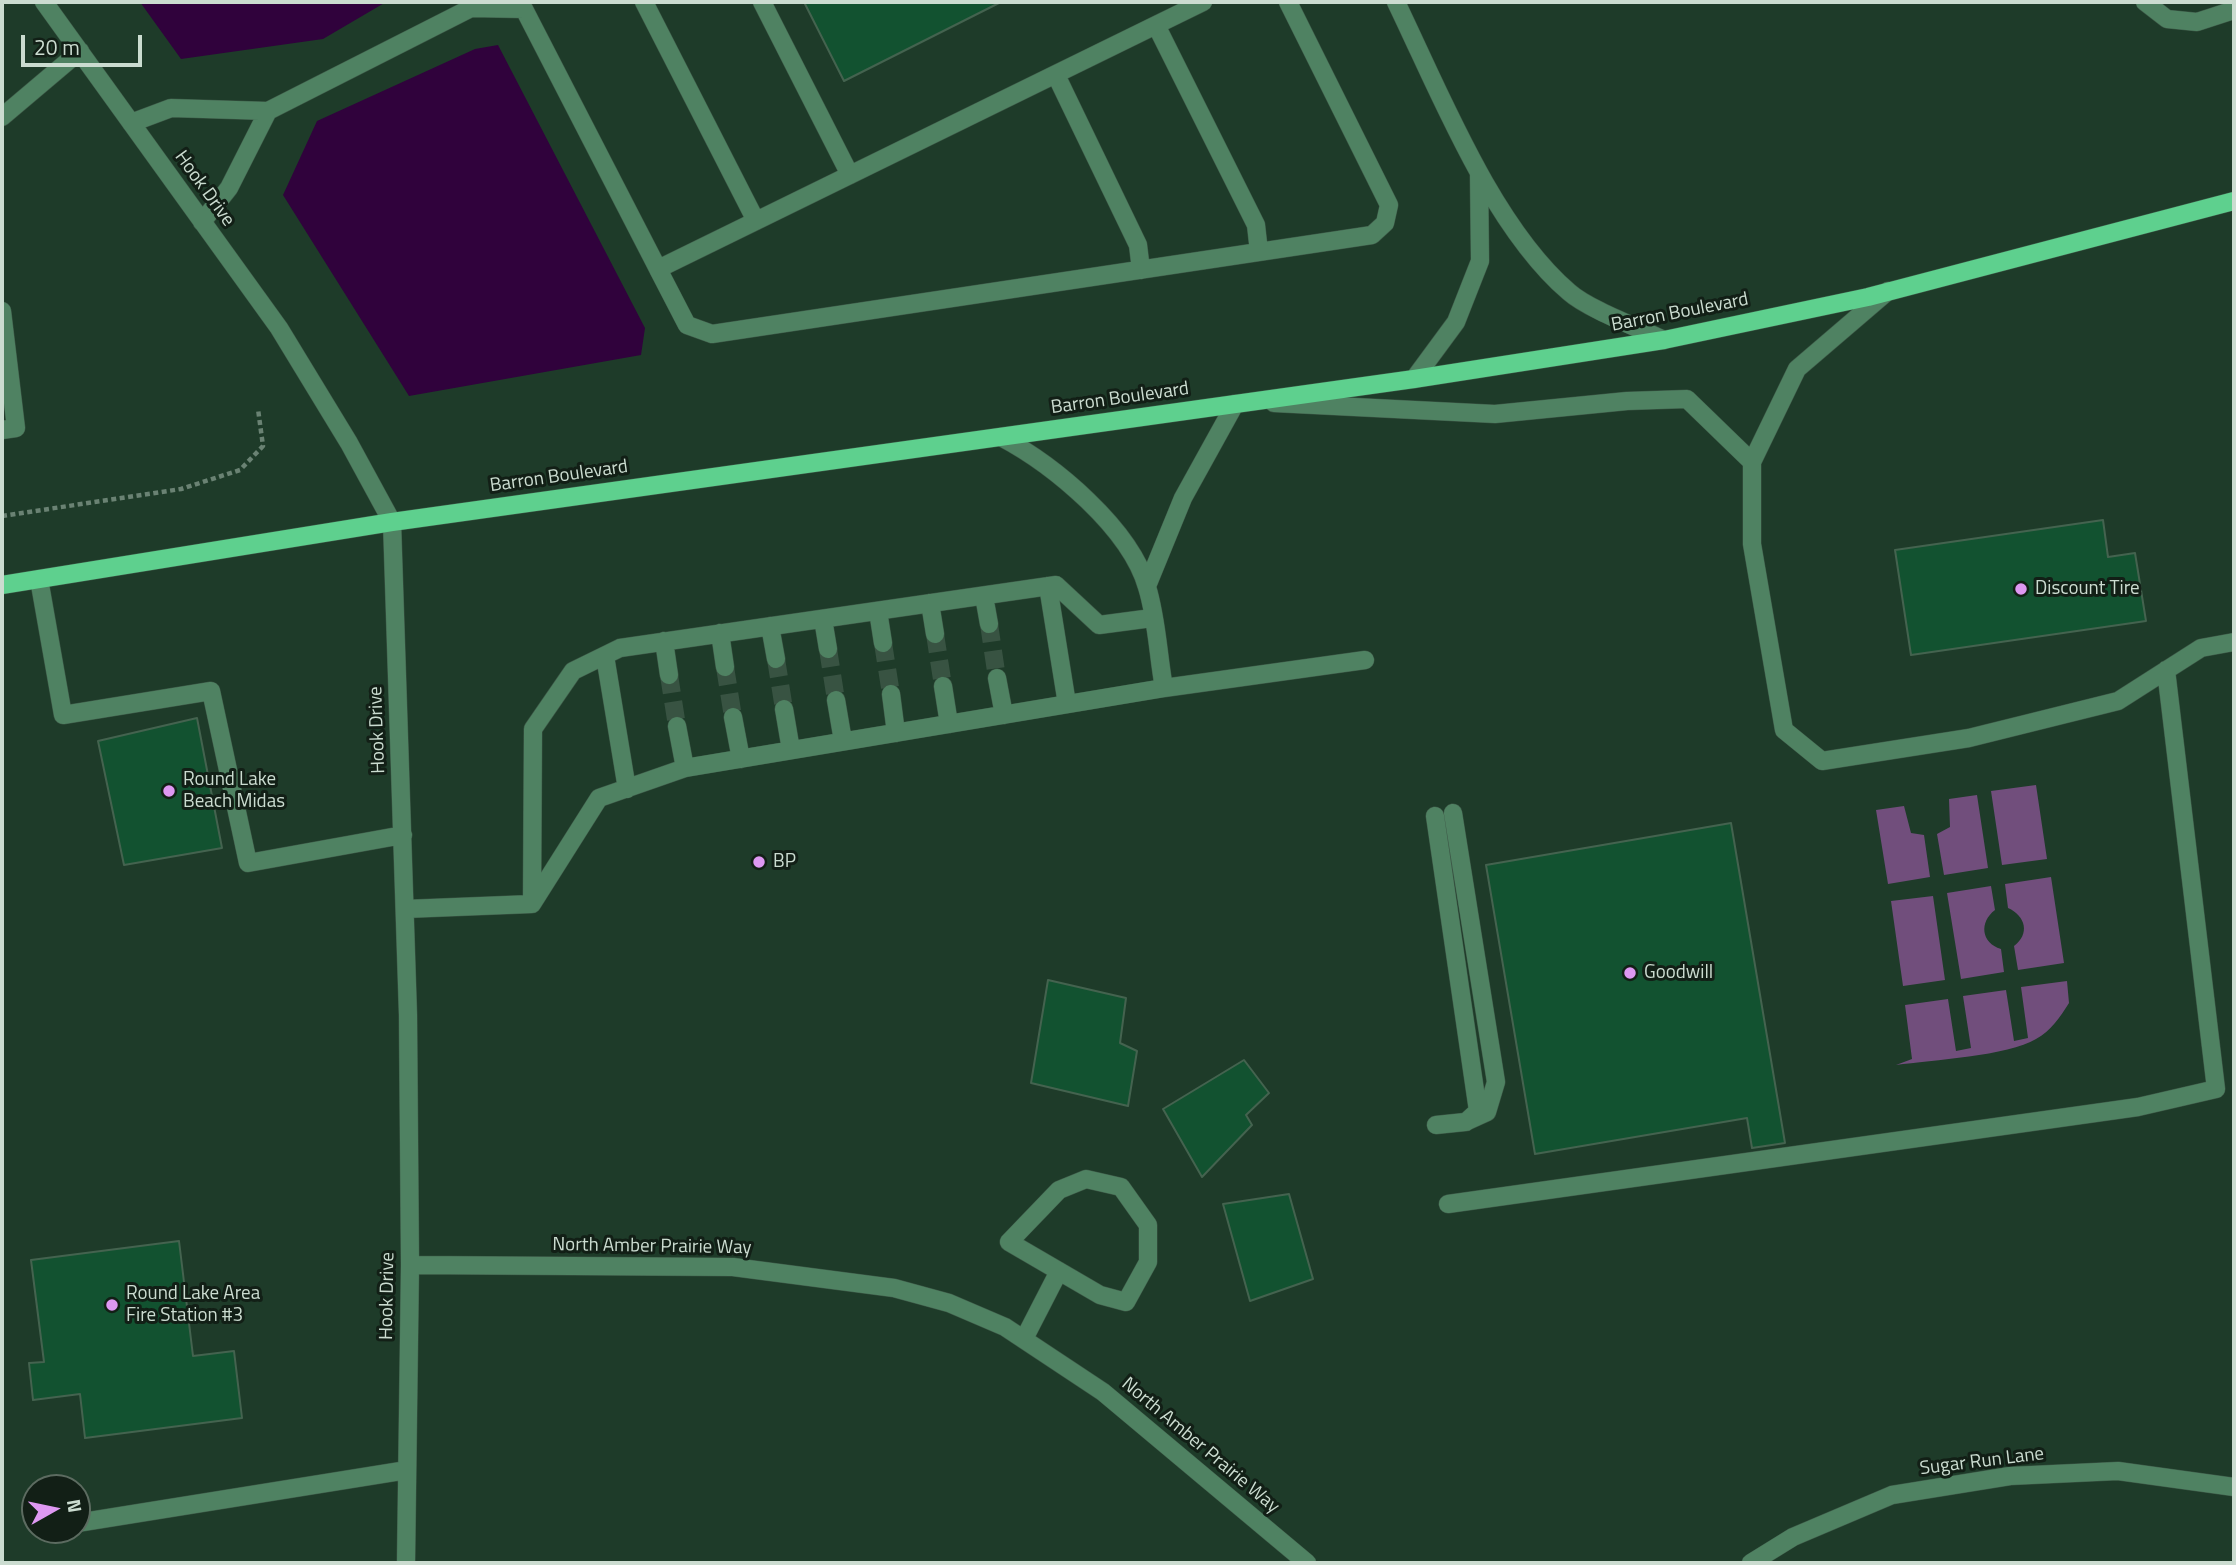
<!DOCTYPE html>
<html>
<head>
<meta charset="utf-8">
<style>
	body { margin:0 }
	#map { position:relative; width:2236px; height:1565px; overflow:hidden; background:#1e3b29; font-family:"Titillium Web",sans-serif }
	canvas { display:block }
	.frame { position:absolute; inset:0; border:4px solid #cbdcd0; pointer-events:none }
	.north { position:absolute; left:21px; top:1474px; width:70px; height:70px; box-sizing:border-box; background:#121f16; border:2px solid #5c6b60; border-radius:50%; rotate:81deg; font-size:19px; font-weight:700; line-height:28px; text-align:center; color:#cbdcd0 }
	.north::after { content:''; display:block; margin:auto; width:24px; height:32px; background:#de98f2; clip-path:polygon(50% 0,100% 100%,50% 72%,0 100%) }
	.scale { position:absolute; left:21px; top:35px; width:121px; height:32px; box-sizing:border-box; border:4px solid #cbdcd0; border-top:0; padding-left:9px; font-size:21px; line-height:24px; white-space:nowrap; color:#cbdcd0; -webkit-text-stroke:5px #121f16; paint-order:stroke }
</style>
</head>
<body>
<div id="map">
<canvas width="2236" height="1565"></canvas>
<div class="frame"></div>
<div class="north">N</div>
<div class="scale">20 m</div>
</div>
<script>
const c = document.querySelector('canvas').getContext('2d');
c.lineJoin = 'round';
function fill(path, color) { c.fillStyle = color; c.fill(path, 'evenodd'); }
function trace(path, color, width, dash) { c.strokeStyle = color; c.lineWidth = width; c.lineCap = dash ? 'butt' : 'round'; c.setLineDash(dash || []); c.stroke(path); }
function drawText(font, color, halo, rows, align = 'center') {
  c.font = font + ' "Titillium Web",sans-serif'; c.lineWidth = 6; c.setLineDash([]); c.textBaseline = 'middle'; c.strokeStyle = halo; c.fillStyle = color; for (const [text, x, y, turn = 0] of rows) {
    c.save(); c.translate(x, y); c.rotate((+turn || 0) * Math.PI / 180); c.textAlign = isNaN(turn) ? turn : align; if (halo) c.strokeText(text, 0, 0); c.fillText(text, 0, 0); c.restore();
  }
}
fill(new Path2D(`
	M 2036,785 L 2047,859 L 2002,865 L 1991,791 Z
	M 1977,795 L 1988,868 L 1944,875 L 1937,834 L 1950,827 L 1949,799 Z
	M 1904,806 L 1911,833 L 1924,835 L 1930,877 L 1888,884 L 1876,810 Z
	M 2051,877 L 2064,963 L 2018,970 L 2014,946 C 2030,934 2026,916 2008,908 L 2005,884 Z
	M 1991,886 L 1995,910 C 1979,922 1981,943 2001,949 L 2004,972 L 1961,979 L 1947,893 Z
	M 1933,896 L 1945,980 L 1903,986 L 1891,901 Z
	M 2067,981 L 2069,1003 C 2060,1017 2051,1031 2036,1039 C 2008,1056 1932,1060 1896,1065 L 1912,1059 L 1905,1005 L 1948,999 L 1956,1051 L 1971,1048 L 1963,996 L 2006,990 L 2014,1041 L 2028,1038 L 2021,987 Z`), '#714e7c');
fill(new Path2D(`
	M 140,2 L 386,2 L 323,39 L 181,59 Z
	M 498,45 L 645,328 L 641,355 L 409,396 L 283,195 L 317,121 L 475,49 Z`), '#30023c');
const building = new Path2D(`
	M 804,2 L 1001,2 L 844,81 Z
	M 2103,520 L 2108,557 L 2135,553 L 2146,621 L 1911,655 L 1895,550 Z
	M 197,718 L 222,848 L 124,865 L 98,741 Z
	M 1731,823 L 1785,1143 L 1752,1148 L 1747,1118 L 1535,1154 L 1486,865 Z
	M 1048,980 L 1126,998 L 1120,1043 L 1137,1051 L 1128,1106 L 1031,1083 Z
	M 1244,1060 L 1269,1093 L 1246,1115 L 1252,1125 L 1202,1177 L 1163,1109 Z
	M 1289,1194 L 1313,1279 L 1250,1301 L 1223,1204 Z
	M 179,1241 L 193,1356 L 234,1351 L 242,1418 L 85,1438 L 80,1394 L 33,1400 L 29,1363 L 44,1362 L 31,1260 Z`);
fill(building, '#125230');
trace(building, '#44634f', 2);
trace(new Path2D(`
	M 989,624 L 997,678
	M 935,634 L 943,686
	M 883,643 L 891,694
	M 828,649 L 836,700
	M 776,659 L 784,709
	M 725,667 L 733,717
	M 669,675 L 677,726`), '#385342', 18, [18, 9]);
const minor = new Path2D(`
	M 44,2 L 279,328 L 349,443 L 392,522 L 408,1015 L 410,1265 L 406,1563
	M 644,2 L 756,221
	M 762,2 L 850,175
	M 1396,2 C 1440,93 1492,226 1569,292 C 1588,309 1639,328 1664,340
	M 2145,2 L 2167,19 L 2197,22 L 2234,10
	M 1156,25 L 1256,225 L 1259,252
	M 1056,75 L 1138,245 L 1141,270
	M 2,117 L 80,51
	M 131,123 L 171,108 L 268,111 L 471,8 L 524,9 L 658,269 L 1203,2
	M 202,222 L 229,188 L 268,111
	M 658,269 L 687,325 L 712,334 L 1372,235 L 1385,223 L 1389,205 L 1288,2
	M 1888,291 L 1797,369 L 1752,462 L 1752,544 L 1784,730 L 1822,761 L 1969,738 L 2118,701 L 2201,648 L 2234,642
	M 2,311 L 16,428 L 2,430
	M 1414,379 L 1456,322 L 1480,261 L 1479,174
	M 1274,403 L 1495,414 L 1627,401 L 1687,399 L 1752,462
	M 1001,437 C 1054,465 1130,528 1147,587 C 1157,619 1158,655 1164,688
	M 39,579 L 63,715 L 211,691 L 248,863 L 403,835
	M 1048,586 L 1067,704
	M 1147,586 L 1183,498 L 1235,404
	M 984,596 L 989,624
	M 930,603 L 935,634
	M 878,611 L 883,643
	M 823,619 L 828,649
	M 770,626 L 776,659
	M 720,633 L 725,667
	M 664,641 L 669,675
	M 605,656 L 627,789
	M 997,678 L 1004,715
	M 943,686 L 949,724
	M 891,694 L 896,733
	M 836,700 L 843,741
	M 784,709 L 791,750
	M 733,717 L 741,759
	M 677,726 L 685,768
	M 1435,816 L 1478,1111 L 1466,1122
	M 532,904 L 533,729 L 573,671 L 620,648 L 1056,585 L 1099,625 L 1152,618
	M 405,909 L 532,904 L 599,798 L 685,768 L 1164,688 L 1365,660
	M 1436,1125 L 1465,1122 L 1487,1112 L 1496,1082 L 1453,813
	M 1086,1179 L 1121,1187 L 1148,1225 L 1148,1262 L 1126,1302 L 1100,1295 L 1009,1242 L 1059,1190 Z
	M 1448,1204 L 2138,1107 L 2216,1089 L 2166,670
	M 410,1265 L 733,1267 L 894,1288 L 949,1303 L 1005,1327 L 1103,1392 L 1307,1563
	M 1024,1339 L 1059,1271
	M 77,1523 L 407,1470
	M 1751,1563 L 1793,1537 L 1892,1495 L 2010,1476 L 2118,1471 L 2234,1487`);
const major = new Path2D(`
	M 2,585 L 392,522 L 1414,379 L 1664,340 L 1868,297 L 2234,201`);
trace(minor, '#3d5847', 19);
trace(major, '#3d5847', 19);
trace(new Path2D(`
	M 2,516 L 181,489 L 240,470 L 263,446 L 258,409`), '#6a8273', 4.5, [5, 3.5]);
trace(minor, '#4f8262', 18);
trace(major, '#5ed08e', 18);
for (const [x, y, r, color] of [
	[2021,589,7,"#de98f2"],
	[169,791,7,"#de98f2"],
	[759,862,7,"#de98f2"],
	[1630,973,7,"#de98f2"],
	[112,1305,7,"#de98f2"]
]) { const dot = new Path2D(); dot.arc(x, y, r, 0, 2 * Math.PI); c.fillStyle = color; c.fill(dot); trace(dot, '#121f16', 2.5); }
drawText('19px', '#cbdcd0', '#121f16', [
	["Hook Drive",204,189,54],
	["Barron Boulevard",1680,313,-11],
	["Barron Boulevard",1120,399,-8],
	["Barron Boulevard",559,477,-8],
	["Hook Drive",378,730,-92],
	["North Amber Prairie Way",652,1247,1],
	["Hook Drive",388,1296,-89],
	["North Amber Prairie Way",1200,1446,40],
	["Sugar Run Lane",1982,1462,-7]
]);
drawText('19px', '#cbdcd0', '#121f16', [
	["Discount Tire",2035,589],
	["Round Lake",183,780],
	["Beach Midas",183,802],
	["BP",773,862],
	["Goodwill",1644,973],
	["Round Lake Area",126,1294],
	["Fire Station #3",126,1316]
], 'left');
</script>
</body>
</html>
